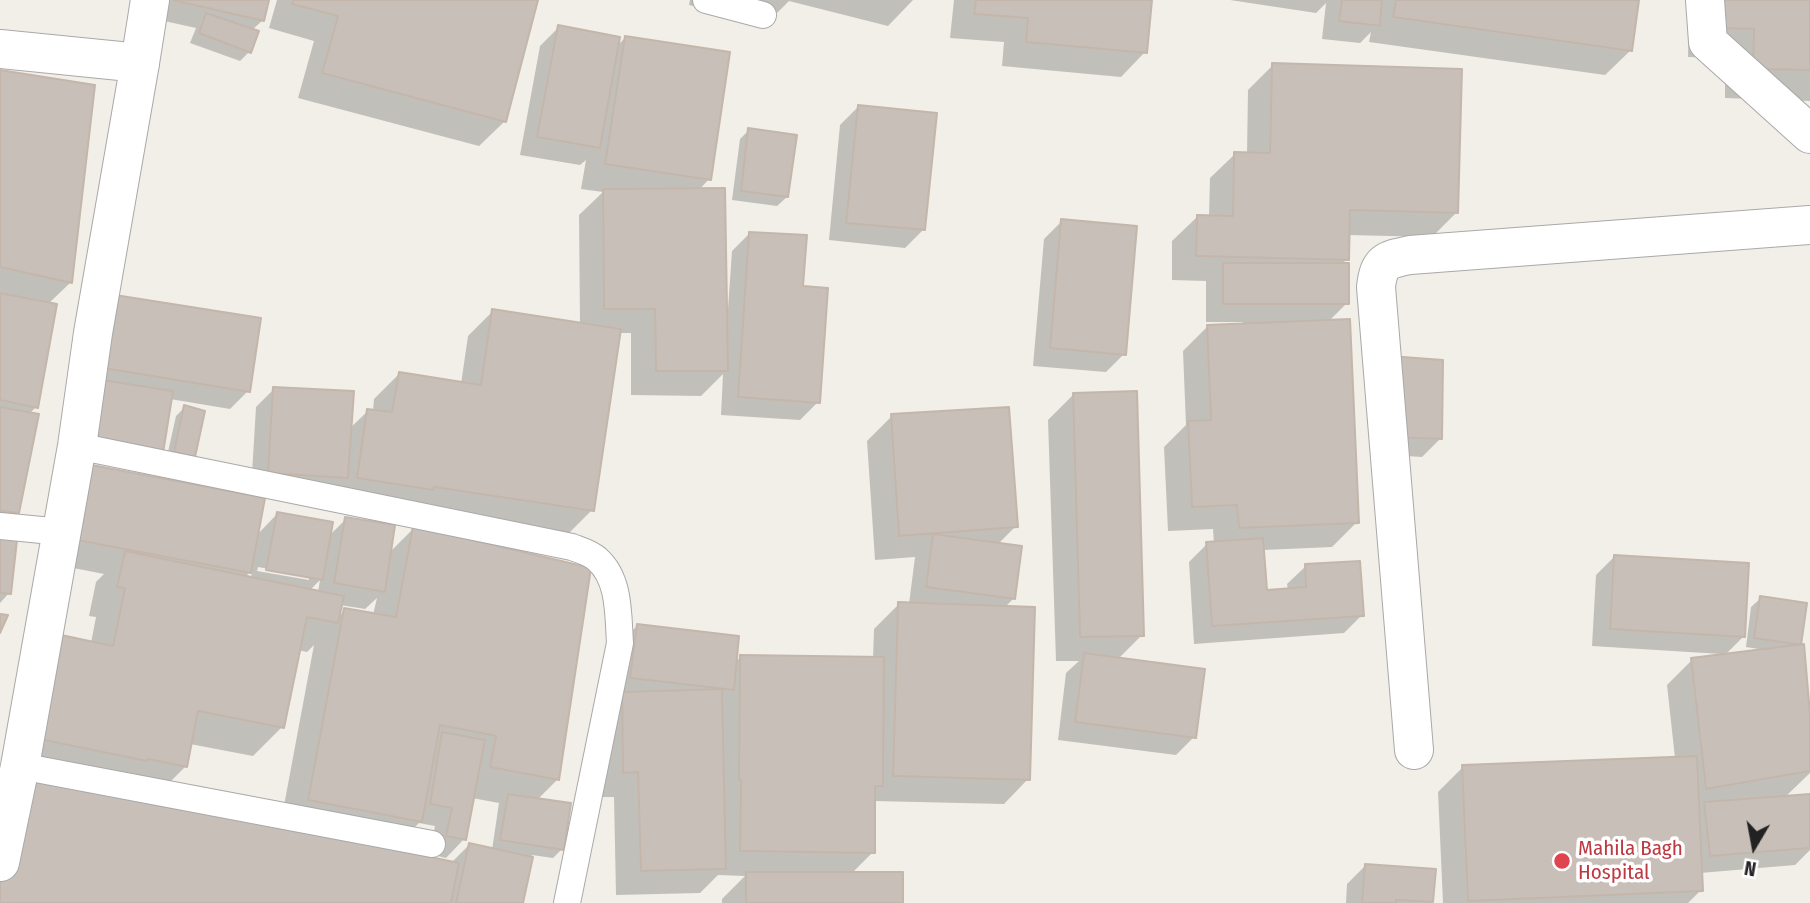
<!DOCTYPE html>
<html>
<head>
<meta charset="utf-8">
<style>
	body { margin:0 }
	#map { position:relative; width:1810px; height:903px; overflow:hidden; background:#f2efe9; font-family:"Fira Sans Condensed",sans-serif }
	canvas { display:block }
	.north { position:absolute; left:1719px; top:812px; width:70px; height:70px; -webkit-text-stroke:5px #fff; paint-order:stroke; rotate:190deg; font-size:19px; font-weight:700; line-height:28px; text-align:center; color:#222 }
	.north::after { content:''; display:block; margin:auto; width:24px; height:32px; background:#222; clip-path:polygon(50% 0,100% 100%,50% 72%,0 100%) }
</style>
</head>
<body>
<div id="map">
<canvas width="1810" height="903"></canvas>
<div class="north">N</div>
</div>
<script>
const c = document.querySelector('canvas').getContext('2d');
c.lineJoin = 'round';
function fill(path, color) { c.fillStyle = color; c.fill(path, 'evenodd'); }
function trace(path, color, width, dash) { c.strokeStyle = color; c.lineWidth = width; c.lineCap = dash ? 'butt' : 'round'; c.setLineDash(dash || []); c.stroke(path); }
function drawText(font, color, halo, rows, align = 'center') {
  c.font = font + ' "Fira Sans Condensed",sans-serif'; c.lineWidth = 7; c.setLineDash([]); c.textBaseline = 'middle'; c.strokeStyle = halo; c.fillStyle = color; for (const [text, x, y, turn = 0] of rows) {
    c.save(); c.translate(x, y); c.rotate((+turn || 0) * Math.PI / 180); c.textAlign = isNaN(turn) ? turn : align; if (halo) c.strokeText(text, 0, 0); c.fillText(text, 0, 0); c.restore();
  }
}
fill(new Path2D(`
	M 159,0 L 267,0 L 263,20 L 252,30 L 249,52 L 240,61 L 190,43 L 196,28 L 155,19 Z
	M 277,0 L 536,0 L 504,122 L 479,146 L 298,98 L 314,41 L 269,28 Z
	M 690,0 L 913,0 L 888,26 L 789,1 L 766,24 L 689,5 Z
	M 954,0 L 1150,0 L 1145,52 L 1121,77 L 1002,66 L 1004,42 L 950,38 Z
	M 1230,0 L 1637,0 L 1630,51 L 1605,75 L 1369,42 L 1371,32 L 1360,43 L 1322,39 L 1326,3 L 1316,13 Z
	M 1689,0 L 1810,0 L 1810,101 L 1725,98 L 1725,58 L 1688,57 Z
	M 559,27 L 617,46 L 625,38 L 709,179 L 699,190 L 725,309 L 728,309 L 732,251 L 750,233 L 802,287 L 818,402 L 800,420 L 721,415 L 723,374 L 701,396 L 631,395 L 631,333 L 619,333 L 592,510 L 567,535 L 251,490 L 256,407 L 274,389 L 349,429 L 368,411 L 373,411 L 374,399 L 399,374 L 461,384 L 468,336 L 493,311 L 580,325 L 579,215 L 603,192 L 581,189 L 586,160 L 580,165 L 520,155 L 540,46 Z
	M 1273,65 L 1457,212 L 1432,237 L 1348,235 L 1347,259 L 1341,265 L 1347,303 L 1329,321 L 1357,522 L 1332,547 L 1263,550 L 1266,592 L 1288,590 L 1287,584 L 1306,566 L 1362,615 L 1344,633 L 1194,644 L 1189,562 L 1207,544 L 1214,544 L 1213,529 L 1168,531 L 1164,447 L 1186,425 L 1183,351 L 1208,326 L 1243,325 L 1243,322 L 1206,322 L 1206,281 L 1172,280 L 1172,241 L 1197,217 L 1209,217 L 1210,178 L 1235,154 L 1247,154 L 1248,90 Z
	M 0,72 L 93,86 L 70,283 L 48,304 L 36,407 L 29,414 L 18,512 L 0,529 Z
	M 858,107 L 923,230 L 905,248 L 829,240 L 840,125 Z
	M 749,130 L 787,197 L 777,206 L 732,200 L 740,139 Z
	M 1062,221 L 1124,354 L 1106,372 L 1033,366 L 1044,239 Z
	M 115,296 L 248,391 L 230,409 L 170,399 L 75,458 Z
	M 1372,376 L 1440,439 L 1422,457 L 1375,454 Z
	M 1073,395 L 1142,635 L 1118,659 L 1194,737 L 1176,755 L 1058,740 L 1066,673 L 1079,661 L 1056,661 L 1048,420 Z
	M 185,407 L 193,456 L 166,461 L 176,416 Z
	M 892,416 L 1016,526 L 998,544 L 1014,598 L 1004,608 L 1028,779 L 1004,804 L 874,801 L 873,852 L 851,874 L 901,903 L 722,903 L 722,899 L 745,876 L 718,875 L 700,893 L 616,895 L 614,797 L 599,797 L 619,644 L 637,626 L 735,662 L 741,657 L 873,659 L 874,629 L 899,604 L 909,604 L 915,557 L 875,560 L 867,441 Z
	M 68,491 L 257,535 L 277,514 L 329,536 L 346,519 L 389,553 L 414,528 L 558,779 L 537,800 L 562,849 L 553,858 L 532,855 L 521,903 L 0,903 L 0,793 L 91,643 L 96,617 L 89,616 L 96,582 L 104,574 L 53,564 ZM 258,567 L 309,576 L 309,580 L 257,571 ZM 252,570 L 251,578 L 245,577 ZM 320,580 L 318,592 L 310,590 ZM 377,598 L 373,615 L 345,610 L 338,617 L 340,605 L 365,609 ZM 314,645 L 280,827 L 156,796 L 186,766 L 190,744 L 253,756 L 282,727 L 298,650 L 307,652 ZM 472,798 L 499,803 L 492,850 L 469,845 L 451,863 L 391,851 L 419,823 L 435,826 L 429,854 L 446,858 L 464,839 Z
	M 0,540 L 9,593 L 0,603 Z
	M 1614,557 L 1743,637 L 1724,656 L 1765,650 L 1746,647 L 1751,607 L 1761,598 L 1799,644 L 1796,647 L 1810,735 L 1810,773 L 1785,797 L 1810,795 L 1810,850 L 1795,865 L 1700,873 L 1701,890 L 1688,903 L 1443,903 L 1438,792 L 1463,767 L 1675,758 L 1667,685 L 1692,660 L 1721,654 L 1592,646 L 1596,575 Z
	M 1365,866 L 1432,901 L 1430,903 L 1346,903 L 1347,884 Z`), '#0003');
const building = new Path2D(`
	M 172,0 L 269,0 L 264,21 Z
	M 293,0 L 538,0 L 506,122 L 322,73 L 338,16 L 292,4 Z
	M 976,0 L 1152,0 L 1147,53 L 1026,42 L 1028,18 L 974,14 Z
	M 1342,0 L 1382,0 L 1380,26 L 1339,21 Z
	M 1396,0 L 1639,0 L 1632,51 L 1393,17 Z
	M 1717,0 L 1810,0 L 1810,70 L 1753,69 L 1754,29 L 1716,28 Z
	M 206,13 L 259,31 L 251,53 L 199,33 Z
	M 558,25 L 620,37 L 600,148 L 537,137 Z
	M 625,36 L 730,52 L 711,180 L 605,164 Z
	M 1272,63 L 1462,69 L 1458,213 L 1350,210 L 1349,260 L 1196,256 L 1197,215 L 1233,216 L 1234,152 L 1270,153 Z
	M 0,70 L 95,85 L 72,283 L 0,267 Z
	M 858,105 L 937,113 L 925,230 L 846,223 Z
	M 748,128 L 797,135 L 788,197 L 741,191 Z
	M 725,188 L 728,371 L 656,371 L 655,309 L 604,309 L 603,189 Z
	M 1061,219 L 1137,226 L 1126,355 L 1050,348 Z
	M 749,232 L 807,235 L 803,286 L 828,288 L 820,403 L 738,397 Z
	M 1223,263 L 1349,263 L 1349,304 L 1223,304 Z
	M 0,293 L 57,304 L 38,408 L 0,400 Z
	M 115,295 L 261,318 L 250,392 L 103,368 Z
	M 492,309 L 621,329 L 594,511 L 434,487 L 433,490 L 357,478 L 367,409 L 392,412 L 399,372 L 481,385 Z
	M 1350,319 L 1359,523 L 1239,528 L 1237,505 L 1192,507 L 1188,421 L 1211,420 L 1207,325 Z
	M 1389,356 L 1443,360 L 1442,439 L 1392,437 Z
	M 102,380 L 173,391 L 163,453 L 92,441 Z
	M 273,387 L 354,391 L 348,478 L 268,473 Z
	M 1137,391 L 1144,636 L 1080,637 L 1073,393 Z
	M 184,405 L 205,411 L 195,457 L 174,452 Z
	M 0,407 L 39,414 L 19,513 L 0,511 Z
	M 1009,407 L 1018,527 L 899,536 L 891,414 Z
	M 92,465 L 265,498 L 251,573 L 77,540 Z
	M 277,512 L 333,522 L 323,580 L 266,570 Z
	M 345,517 L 395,525 L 385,592 L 334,583 Z
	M 413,526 L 591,568 L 559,780 L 490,767 L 496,736 L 440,725 L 422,822 L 308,800 L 344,608 L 396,617 Z
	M 933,534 L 1022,546 L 1015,599 L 926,587 Z
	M 0,538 L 17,540 L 11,594 L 0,593 Z
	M 1263,538 L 1267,590 L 1306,587 L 1305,564 L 1360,561 L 1364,616 L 1212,626 L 1206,542 Z
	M 125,551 L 344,596 L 338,623 L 307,617 L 284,728 L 198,711 L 187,767 L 148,759 L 147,761 L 39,739 L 61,635 L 113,646 L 125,588 L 117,587 Z
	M 1614,555 L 1749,563 L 1745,637 L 1610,629 Z
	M 1760,596 L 1807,603 L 1801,645 L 1754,638 Z
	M 898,602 L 1035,607 L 1030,780 L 893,776 Z
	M 0,614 L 8,615 L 0,633 Z
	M 637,624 L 739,636 L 734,690 L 630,678 Z
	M 1804,644 L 1810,714 L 1810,771 L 1706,789 L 1691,658 Z
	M 1084,653 L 1205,669 L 1196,738 L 1075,722 Z
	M 740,655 L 884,657 L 883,786 L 875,786 L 875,853 L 740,851 L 741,780 L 739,780 Z
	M 722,689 L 726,869 L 641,871 L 638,772 L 623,773 L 622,692 Z
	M 442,732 L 485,740 L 466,840 L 446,836 L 452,808 L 430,804 Z
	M 1697,756 L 1703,891 L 1468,901 L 1462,765 Z
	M 20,771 L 459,863 L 451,903 L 0,903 L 0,865 Z
	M 508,794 L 571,803 L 564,850 L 500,840 Z
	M 1810,794 L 1810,848 L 1710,856 L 1704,802 Z
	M 469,843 L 533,857 L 523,903 L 456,903 Z
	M 1365,864 L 1436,869 L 1433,902 L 1396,900 L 1396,903 L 1362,903 Z
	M 746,872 L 903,872 L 903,903 L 746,903 Z`);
fill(building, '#c7bfb8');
trace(building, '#c4b6ab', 2);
const service = new Path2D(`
	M 706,0 L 763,15
	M 77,446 L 572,547 C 580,550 591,553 597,559 C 620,579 618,614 620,643 L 567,903
	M 0,526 L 62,532
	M 20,766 L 432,844`);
const minor = new Path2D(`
	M 1705,0 L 1708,42 L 1810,134
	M 0,49 L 140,63
	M 1414,750 L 1376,287 C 1379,261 1386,260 1410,255 L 1810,225`);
const tertiary = new Path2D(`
	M 0,862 L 20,766 L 77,446 L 93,333 L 140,63 L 150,0`);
trace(service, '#a9a9a9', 28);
trace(minor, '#a9a9a9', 40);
trace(tertiary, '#a9a9a9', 40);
trace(service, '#fff', 26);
trace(minor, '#fff', 38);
trace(tertiary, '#fff', 38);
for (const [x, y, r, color] of [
	[1562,861,9,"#e0444e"]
]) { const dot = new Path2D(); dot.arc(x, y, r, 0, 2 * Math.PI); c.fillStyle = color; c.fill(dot); trace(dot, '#fff', 2.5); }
drawText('21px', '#be3a42', '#fff', [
	["Mahila Bagh",1578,849],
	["Hospital",1578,873]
], 'left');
</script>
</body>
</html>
